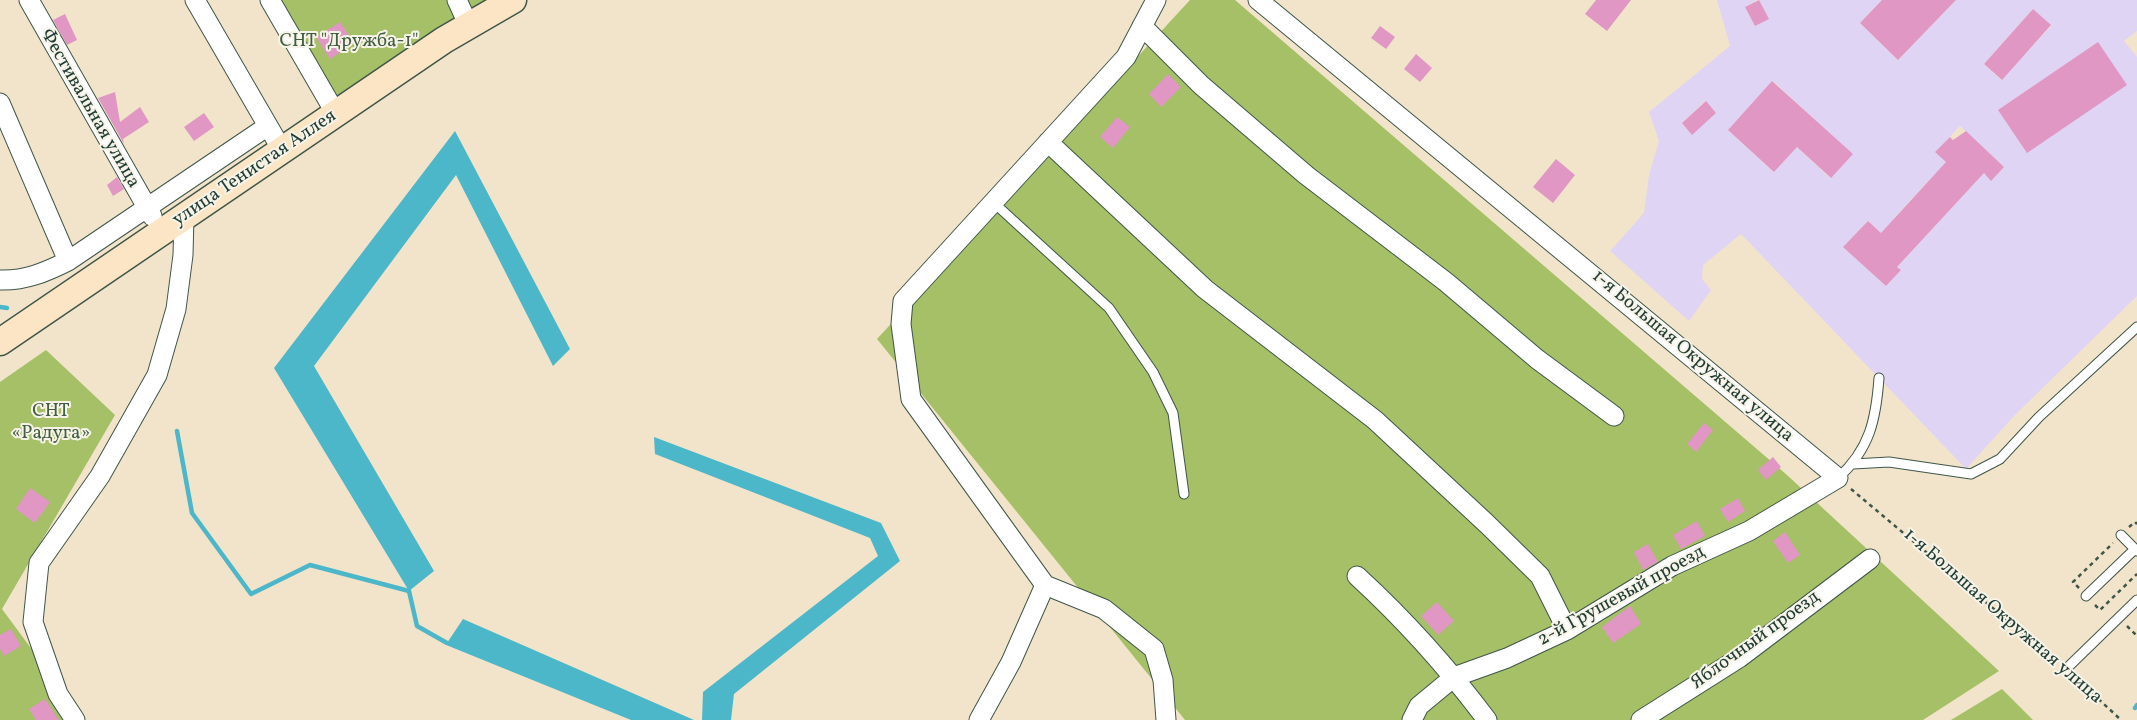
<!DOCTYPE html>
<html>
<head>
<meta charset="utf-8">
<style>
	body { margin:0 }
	canvas { display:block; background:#f2e4ca }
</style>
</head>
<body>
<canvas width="2137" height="720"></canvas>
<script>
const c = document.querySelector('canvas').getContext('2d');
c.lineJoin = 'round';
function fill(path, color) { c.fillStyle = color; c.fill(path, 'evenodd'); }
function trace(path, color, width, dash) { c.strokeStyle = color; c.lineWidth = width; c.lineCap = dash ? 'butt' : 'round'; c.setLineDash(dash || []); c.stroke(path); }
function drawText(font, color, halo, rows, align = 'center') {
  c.font = font + ' Vollkorn,serif'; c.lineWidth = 4; c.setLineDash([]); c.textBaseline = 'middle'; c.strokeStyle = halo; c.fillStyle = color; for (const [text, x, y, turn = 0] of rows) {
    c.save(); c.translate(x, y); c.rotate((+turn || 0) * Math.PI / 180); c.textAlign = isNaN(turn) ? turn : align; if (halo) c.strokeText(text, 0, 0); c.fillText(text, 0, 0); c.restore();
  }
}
fill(new Path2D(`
	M 1717,0 L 1757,0 L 1745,7 L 1755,26 L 1768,18 L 1759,0 L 1882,0 L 1860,23 L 1898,60 L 1956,0 L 2137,0 L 2137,31 L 2124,41 L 2137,57 L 2137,296 L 2015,415 L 1966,469 L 1741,234 L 1703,265 L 1702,279 L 1711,290 L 1689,321 L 1610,251 L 1644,213 L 1649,175 L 1659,141 L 1649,112 L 1730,46 ZM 2033,9 L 2051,26 L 2001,80 L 1984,64 ZM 1773,81 L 1852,154 L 1830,178 L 1797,147 L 1774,172 L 1728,130 ZM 1705,101 L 1716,113 L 1692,134 L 1682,123 ZM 1960,126 L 2004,167 L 1991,180 L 1984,173 L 1897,267 L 1901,270 L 1886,286 L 1844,246 L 1868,221 L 1890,241 L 1894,218 L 1933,176 L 1955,170 L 1936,152 Z`), '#e0d4f4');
fill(new Path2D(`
	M 270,0 L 487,0 L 335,104 Z
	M 1190,0 L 1235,0 L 1787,475 L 1999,671 L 1923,720 L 1185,720 L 877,339 Z
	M 46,350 L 115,415 L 2,609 L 84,720 L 0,720 L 0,382 Z
	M 2002,689 L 2033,720 L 1951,720 Z`), '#a5c066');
fill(new Path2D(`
	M 455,131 L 570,349 L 553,366 L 456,175 L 314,366 L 434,571 L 409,591 L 274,368 Z
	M 654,437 L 881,523 L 900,561 L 734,694 L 731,720 L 702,720 L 703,692 L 878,556 L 870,538 L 655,454 Z
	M 463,619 L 694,720 L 637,720 L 447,643 Z`), '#4db7ca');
trace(new Path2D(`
	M 0,307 L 7,308
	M 177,431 L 192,513 L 251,594 L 310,565 L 409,591 L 417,626 L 447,643 L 637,720
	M 2135,708 L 2137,705`), '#4db7ca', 4.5);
fill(new Path2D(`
	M 1596,0 L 1631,0 L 1607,31 L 1585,14 Z
	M 1759,0 L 1769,19 L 1755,26 L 1745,7 Z
	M 1882,0 L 1956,0 L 1898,60 L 1860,23 Z
	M 2033,9 L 2051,25 L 2002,80 L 1984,64 Z
	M 65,14 L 77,40 L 67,45 L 53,20 Z
	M 340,22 L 354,43 L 330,59 L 316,37 Z
	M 1380,26 L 1395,37 L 1386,49 L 1371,38 Z
	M 2098,42 L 2127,85 L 2027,153 L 1998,110 Z
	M 1416,54 L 1432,68 L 1420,82 L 1404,69 Z
	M 1168,74 L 1181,87 L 1161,107 L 1149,94 Z
	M 1772,81 L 1853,154 L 1831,178 L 1797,147 L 1774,172 L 1728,130 Z
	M 115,92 L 120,122 L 140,107 L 149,122 L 123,139 L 124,144 L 98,98 Z
	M 1706,101 L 1716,113 L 1692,135 L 1682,123 Z
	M 204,113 L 214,127 L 194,141 L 184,127 Z
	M 1117,117 L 1130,127 L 1113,148 L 1100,137 Z
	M 1966,131 L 2004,167 L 1991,181 L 1984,173 L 1897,267 L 1901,270 L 1886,286 L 1843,247 L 1868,221 L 1881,233 L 1946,162 L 1935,152 L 1950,137 L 1953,140 Z
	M 1556,159 L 1575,175 L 1553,203 L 1533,187 Z
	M 117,177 L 124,189 L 113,196 L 107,185 Z
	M 1704,423 L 1713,430 L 1696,452 L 1687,444 Z
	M 1773,457 L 1781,467 L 1766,480 L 1758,470 Z
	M 30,488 L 50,502 L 35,523 L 16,509 Z
	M 1738,498 L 1745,511 L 1728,522 L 1720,509 Z
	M 1697,521 L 1705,536 L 1681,549 L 1673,535 Z
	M 1785,532 L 1800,555 L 1788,563 L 1773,541 Z
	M 1648,544 L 1658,562 L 1643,570 L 1634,552 Z
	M 1437,602 L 1454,621 L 1438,635 L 1421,616 Z
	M 1630,606 L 1641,624 L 1613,643 L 1602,627 Z
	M 11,629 L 21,646 L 4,656 L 0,649 L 0,635 Z
	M 45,699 L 59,720 L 36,720 L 29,709 Z`), '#e097c4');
const lane = new Path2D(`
	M 993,202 L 1109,308 L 1153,372 L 1173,413 L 1184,494
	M 1853,464 L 1889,462 L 1971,474 L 2000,459 L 2039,417 L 2137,327
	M 1838,478 C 1870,449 1876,419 1879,378
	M 2121,535 L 2137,551
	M 2086,596 L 2135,549
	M 2066,669 L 2137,600`);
const street = new Path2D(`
	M 29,0 L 152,216
	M 195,0 L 282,150
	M 270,0 L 336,114
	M 457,0 L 469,26
	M 1258,0 L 1838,478 L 1749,531 L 1672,566 L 1567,630 L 1507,658 L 1454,677 L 1419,706 L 1412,720
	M 1142,26 L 1201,85 L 1306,175 L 1446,282 L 1537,359 L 1614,416
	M 0,103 L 68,261
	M 1048,142 L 1205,289 L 1375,420 L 1487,524 L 1540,576 L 1567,630
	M 0,280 C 25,281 46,272 68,261 L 268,126
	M 1357,576 C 1405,620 1448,668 1487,720
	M 1045,585 L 1104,609 L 1154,649 L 1163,680 L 1166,720
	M 75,720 L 58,694 L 33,622 L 39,563 L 100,476 L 157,375 L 176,309 L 183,255 L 184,217
	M 979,720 L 1011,662 L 1045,585 L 911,399 L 901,324 L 903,301 L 1126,57 L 1156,0
	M 1641,720 L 1739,658 L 1870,559`);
const secondary = new Path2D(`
	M 0,342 L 444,40 L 513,0`);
trace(lane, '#3f564a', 11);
trace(street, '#3f564a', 21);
trace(secondary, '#3f564a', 29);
trace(new Path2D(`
	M 1851,489 L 2057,662
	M 2129,527 L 2135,522 L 2137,524
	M 2079,588 L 2073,582 L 2113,543
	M 2095,605 L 2100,610 L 2137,574
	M 2127,626 L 2137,636
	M 2075,677 L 2121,720`), '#3f564a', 2.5, [4, 4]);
trace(lane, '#fff', 9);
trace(street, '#fff', 19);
trace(secondary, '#fce5c4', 26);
drawText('19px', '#405e40', '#f7f3e8', [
	["СНТ \"Дружба-1\"",349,43],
	["СНТ",51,413],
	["«Радуга»",51,435]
]);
drawText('19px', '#1f3d34', '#f7f3e8', [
	["Фестивальная улица",89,109,60],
	["улица Тенистая Аллея",255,169,-34],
	["1-я Большая Окружная улица",1692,357,40],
	["2-й Грушевый проезд",1622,597,-29],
	["1-я Большая Окружная улица",2002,617,41],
	["Яблочный проезд",1756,641,-36]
]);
</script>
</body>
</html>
